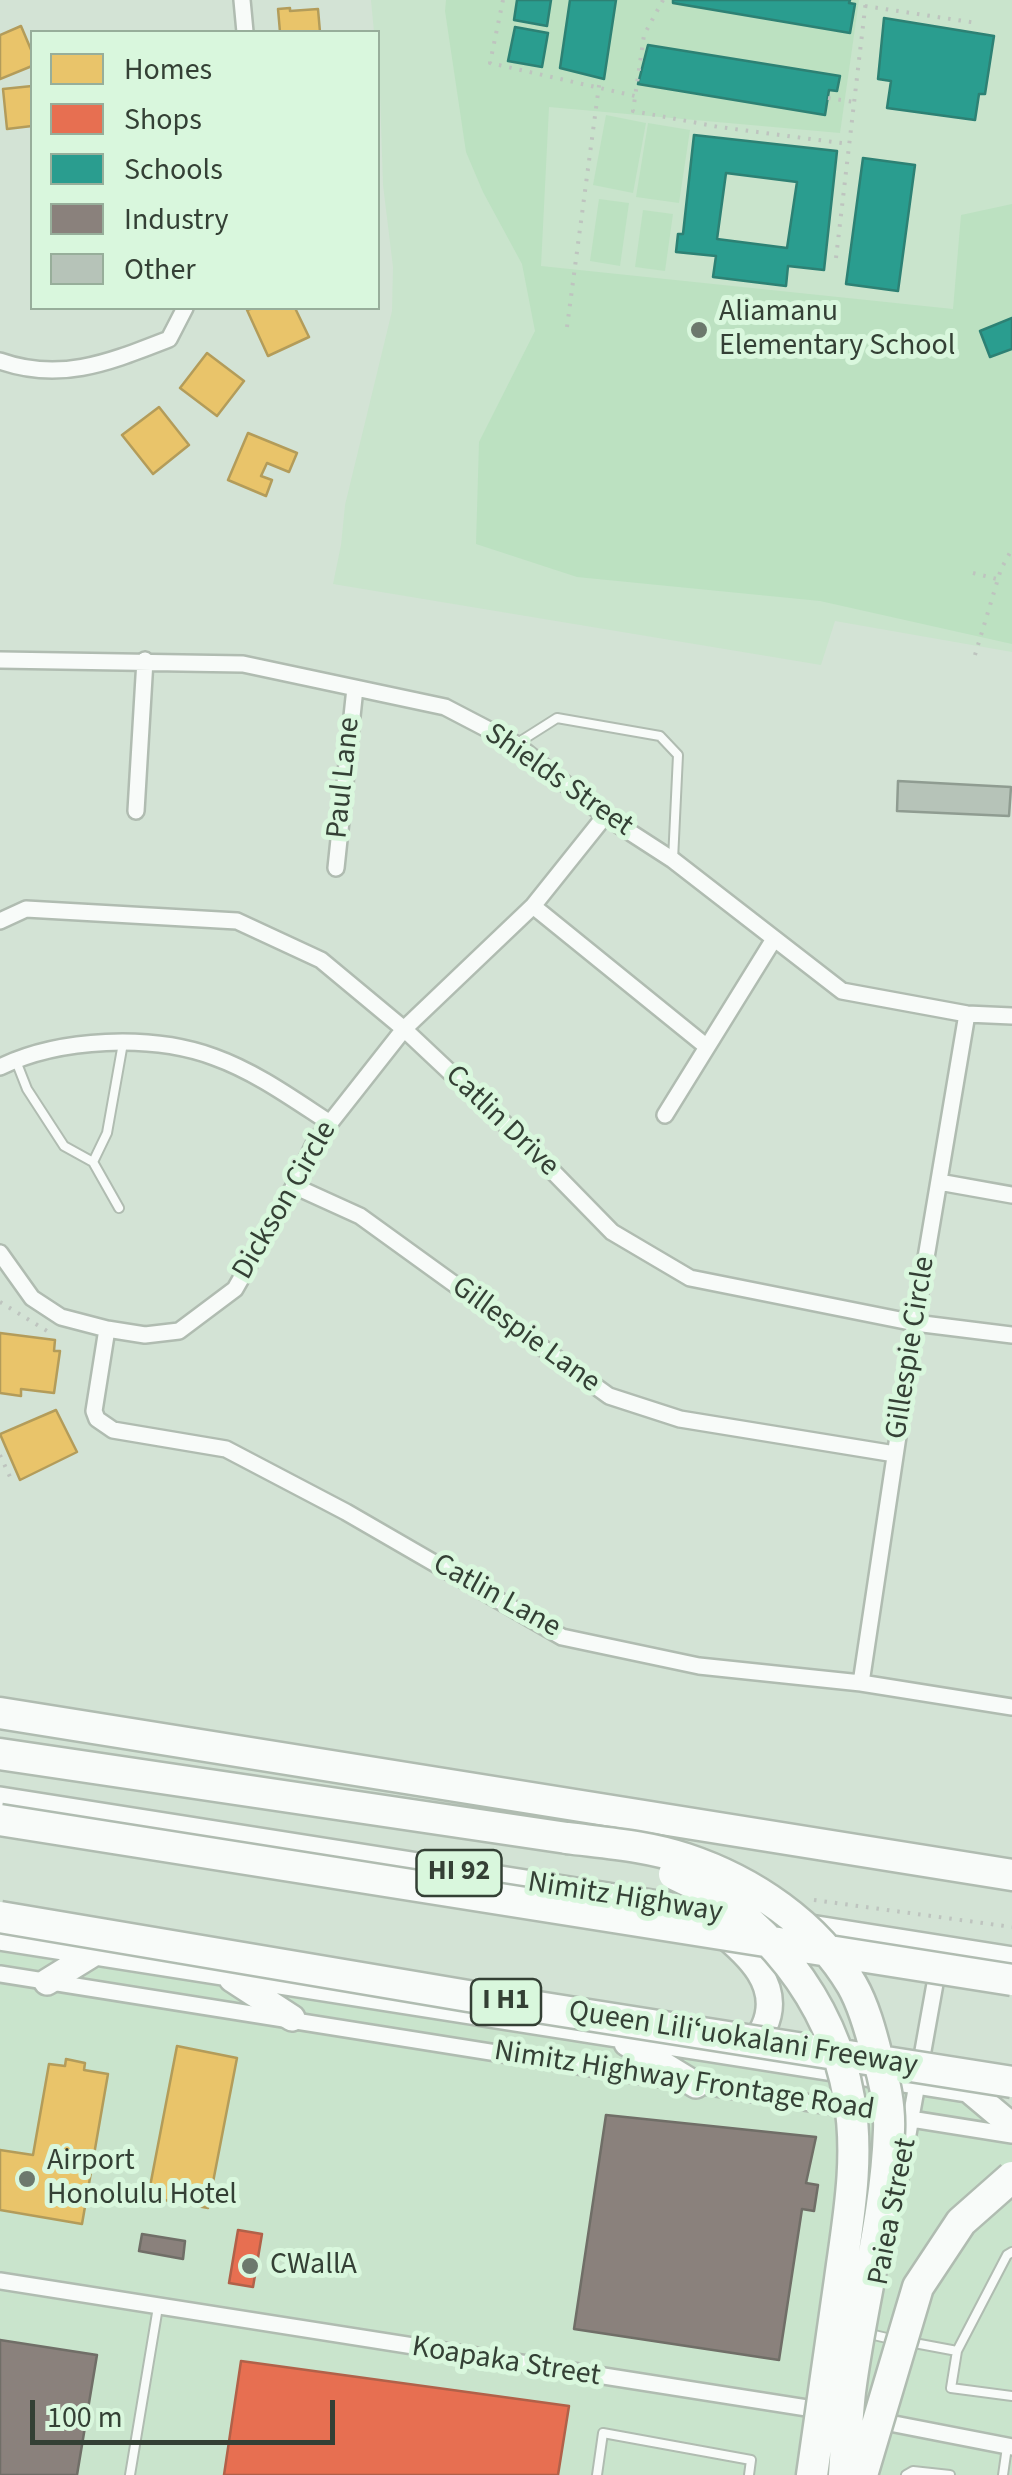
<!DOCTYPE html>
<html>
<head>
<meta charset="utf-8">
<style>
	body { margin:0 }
	#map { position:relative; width:1012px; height:2475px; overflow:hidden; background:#d3e3d5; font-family:"Source Sans 3",sans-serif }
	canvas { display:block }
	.legend { position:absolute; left:30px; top:30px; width:350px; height:280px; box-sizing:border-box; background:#d9f7dd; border:2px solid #97ae9a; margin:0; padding:12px 18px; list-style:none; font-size:30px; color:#344035 }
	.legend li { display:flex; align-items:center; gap:20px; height:50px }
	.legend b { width:50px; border:2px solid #97ae9a }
	.scale { position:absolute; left:30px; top:2400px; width:305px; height:45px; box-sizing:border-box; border:5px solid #344035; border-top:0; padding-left:12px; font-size:30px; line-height:35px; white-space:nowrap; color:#344035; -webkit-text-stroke:8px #d9f7dd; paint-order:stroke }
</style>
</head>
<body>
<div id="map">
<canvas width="1012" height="2475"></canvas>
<ul class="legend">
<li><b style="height:28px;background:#e9c46a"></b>Homes</li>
<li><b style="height:28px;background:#e76f51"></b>Shops</li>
<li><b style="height:28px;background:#2a9d8f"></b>Schools</li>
<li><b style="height:28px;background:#8a817c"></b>Industry</li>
<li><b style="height:28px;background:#b6c3b8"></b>Other</li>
</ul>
<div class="scale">100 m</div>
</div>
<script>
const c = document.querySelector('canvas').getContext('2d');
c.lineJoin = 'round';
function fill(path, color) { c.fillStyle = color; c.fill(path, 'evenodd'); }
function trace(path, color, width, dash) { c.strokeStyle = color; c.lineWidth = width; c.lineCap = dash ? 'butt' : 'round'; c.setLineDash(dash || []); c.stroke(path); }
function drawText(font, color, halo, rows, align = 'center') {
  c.font = font + ' "Source Sans 3",sans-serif'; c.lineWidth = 10; c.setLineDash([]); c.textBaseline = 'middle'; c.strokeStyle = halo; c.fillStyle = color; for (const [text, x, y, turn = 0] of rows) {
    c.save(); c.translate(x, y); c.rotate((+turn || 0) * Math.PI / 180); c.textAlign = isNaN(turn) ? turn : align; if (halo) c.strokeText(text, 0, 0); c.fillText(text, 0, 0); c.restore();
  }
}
fill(new Path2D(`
	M 371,0 L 1012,0 L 1012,652 L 835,621 L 821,665 L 333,584 L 341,545 L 345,505 L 392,311 L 393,267 L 383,185 L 378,32 L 374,32 Z
	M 0,1952 L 1012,2107 L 1012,2475 L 0,2475 Z`), '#c9e4cc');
fill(new Path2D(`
	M 446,0 L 859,0 L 840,133 L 549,107 L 541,266 L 953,309 L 961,215 L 1012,204 L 1012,644 L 820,601 L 577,577 L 476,544 L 479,442 L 535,331 L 522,264 L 483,192 L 466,152 L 445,11 Z
	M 606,115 L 646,123 L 633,193 L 593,185 Z
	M 648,123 L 690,130 L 679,203 L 636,197 Z
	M 599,199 L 629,203 L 620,266 L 590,261 Z
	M 643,210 L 673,214 L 665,271 L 635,267 Z`), '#bce1c1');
const homes = new Path2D(`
	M 290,8 L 290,11 L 318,9 L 320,32 L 280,32 L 278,9 Z
	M 21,26 L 32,52 L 32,66 L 0,79 L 0,35 Z
	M 32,86 L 32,126 L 7,129 L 3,89 Z
	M 253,308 L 295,308 L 309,337 L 268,356 L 247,310 Z
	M 207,353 L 244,381 L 217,416 L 180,388 Z
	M 159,407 L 189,445 L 153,474 L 122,435 Z
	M 248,433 L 297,453 L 289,472 L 267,463 L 261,476 L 272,480 L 266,496 L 228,480 Z
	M 0,1333 L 55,1340 L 54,1351 L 60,1351 L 54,1393 L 21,1389 L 21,1396 L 0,1393 Z
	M 56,1410 L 77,1452 L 20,1480 L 0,1434 Z
	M 177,2046 L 237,2058 L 208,2208 L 148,2197 Z
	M 66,2059 L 85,2063 L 84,2070 L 108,2074 L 82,2224 L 0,2210 L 0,2150 L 33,2155 L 49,2064 L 65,2066 Z`);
fill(homes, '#e9c46a');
trace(homes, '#b39c5a', 2.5);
const shops = new Path2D(`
	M 238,2230 L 262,2234 L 253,2287 L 229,2283 Z
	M 241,2361 L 569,2406 L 558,2475 L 224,2475 Z`);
fill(shops, '#e76f51');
trace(shops, '#b16149', 2.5);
const schools = new Path2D(`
	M 517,0 L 551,0 L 547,26 L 514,20 Z
	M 570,0 L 616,0 L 604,79 L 560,68 Z
	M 673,0 L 850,0 L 849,3 L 855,4 L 850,33 L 673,3 Z
	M 884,18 L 994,36 L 985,94 L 979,94 L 975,120 L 887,108 L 891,81 L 878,79 Z
	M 515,27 L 548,33 L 542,67 L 508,61 Z
	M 648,45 L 840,76 L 837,91 L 829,90 L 825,115 L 638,84 Z
	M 694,135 L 837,151 L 824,270 L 788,266 L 786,286 L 713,277 L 716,256 L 676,252 L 678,234 L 683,234 ZM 726,173 L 797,182 L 787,248 L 717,239 Z
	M 863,158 L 915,165 L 898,291 L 846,284 Z
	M 1012,318 L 1012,349 L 990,357 L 980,331 Z`);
fill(schools, '#2a9d8f');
trace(schools, '#2d8174', 2.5);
const industry = new Path2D(`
	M 606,2115 L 816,2137 L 806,2183 L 818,2185 L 814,2211 L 802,2209 L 779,2360 L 574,2329 Z
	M 142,2234 L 185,2241 L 183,2259 L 139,2251 Z
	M 0,2340 L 97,2355 L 77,2475 L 0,2475 Z`);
fill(industry, '#8a817c');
trace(industry, '#706e67', 2.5);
const building = new Path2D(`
	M 898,781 L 1011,787 L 1009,816 L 897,811 Z`);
fill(building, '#b6c3b8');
trace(building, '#8f9c91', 2.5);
const service = new Path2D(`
	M 516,744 L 557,718 L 660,736 L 678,755 L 673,860
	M 16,1061 L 27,1089 L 64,1146 L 93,1162 L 107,1133 L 123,1043
	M 93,1162 L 119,1208
	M 870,2334 L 895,2340
	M 909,2342 L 957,2351 L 951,2388 L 1012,2396
	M 957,2351 L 1007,2255 L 1012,2252
	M 130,2475 L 158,2307
	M 597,2475 L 603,2433 L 751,2460 L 749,2475
	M 906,2475 L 913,2471 L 950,2475
	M 1003,2475 L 1007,2447`);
const minor = new Path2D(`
	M 242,0 L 245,32
	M 0,361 C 62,383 112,361 169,339 L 185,308
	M 0,660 L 243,664 L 445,707 L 516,744 L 605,816 L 673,860 L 842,991 L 967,1014 L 1012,1016
	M 136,811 L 145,660
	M 336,868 L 355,688
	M 533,906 L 707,1047
	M 0,921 L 26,909 L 237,921 L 321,960 L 404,1029 L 522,1140 L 612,1232 L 690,1278 L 915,1323 L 1012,1335
	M 0,1067 C 60,1038 151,1034 214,1057 C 256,1072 293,1099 330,1123
	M 665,1115 L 774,939
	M 939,1182 L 1012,1195
	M 294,1186 L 360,1216 L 609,1396 L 680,1419 L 895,1454
	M 0,1253 L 32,1298 L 61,1317 L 107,1329 L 145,1335 L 179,1331 L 235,1289 L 294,1186 L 315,1142 L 404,1029 L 533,906 L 605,816
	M 107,1329 L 94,1411 L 97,1419 L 113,1430 L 226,1449 L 346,1512 L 562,1637 L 699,1666 L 861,1683 L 1012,1707
	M 861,1683 L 915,1323 L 967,1014
	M 0,1974 L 1012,2135
	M 898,2190 L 938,1967
	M 0,2281 L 826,2411
	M 874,2420 L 1012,2447`);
const primary = new Path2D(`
	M 0,1800 L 1012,1960
	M 718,1930 C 748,1954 783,1986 764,2027 C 759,2038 754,2043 743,2047
	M 0,1937 L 973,2090
	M 232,1979 L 292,2018
	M 47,1982 L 94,1953
	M 627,2043 L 696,2085
	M 968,2089 L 1012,2126`);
const motorway = new Path2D(`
	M 0,1713 L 1012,1875
	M 0,1754 L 567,1838`);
trace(service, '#b0bcb1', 12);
trace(minor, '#b0bcb1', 20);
trace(primary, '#b0bcb1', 30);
trace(motorway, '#b0bcb1', 35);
trace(new Path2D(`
	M 503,0 L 490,63 L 635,96
	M 663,0 L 644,35 L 633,111 L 719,127 L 849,144
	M 865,6 L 977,23
	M 828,98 L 854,102
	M 836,258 L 866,0
	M 567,327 L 600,78
	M 973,573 L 997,579
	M 975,655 L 1001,569 L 1012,549
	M 0,1302 L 47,1331
	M 0,1455 L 11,1479
	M 814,1900 L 1012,1927`), '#bec4bf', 4, [2.5, 8]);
trace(service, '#f8fbf9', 8);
trace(minor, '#f8fbf9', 15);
trace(primary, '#f8fbf9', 25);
trace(motorway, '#f8fbf9', 30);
const motorwayBridge = new Path2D(`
	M 0,1820 L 1012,1980
	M 567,1838 C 606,1843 648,1846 686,1859 C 752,1881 816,1924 852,1985 C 864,2006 871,2032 877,2056 C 884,2078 890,2106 889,2130 C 886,2219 861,2304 850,2392 C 847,2419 846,2447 844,2475
	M 674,1874 C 764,1914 832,2000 849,2098 C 860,2158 848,2220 840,2279 C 830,2345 821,2410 812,2475
	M 0,1917 L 468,1996 L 1012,2082
	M 862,2475 L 918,2287 L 961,2222 L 1012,2177`);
trace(motorwayBridge, '#b0bcb1', 35, []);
trace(motorwayBridge, '#f8fbf9', 30);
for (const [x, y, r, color] of [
	[699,330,10,"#6c796d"],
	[27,2179,10,"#6c796d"],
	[250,2266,10,"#6c796d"]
]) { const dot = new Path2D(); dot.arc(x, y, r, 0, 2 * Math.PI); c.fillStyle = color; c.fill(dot); trace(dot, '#d9f7dd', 4); }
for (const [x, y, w] of [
	[459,1873,85],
	[506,2002,70]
]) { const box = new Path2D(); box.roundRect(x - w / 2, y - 23, w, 46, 8); c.fillStyle = '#d9f7dd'; c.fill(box); trace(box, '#344035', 2.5); }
drawText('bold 28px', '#344035', null, [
	["HI 92",459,1873],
	["I H1",506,2002]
]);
drawText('30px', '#344035', '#d9f7dd', [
	["Aliamanu",719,313],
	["Elementary School",719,347],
	["Airport",47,2162],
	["Honolulu Hotel",47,2196],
	["CWallA",270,2266]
], 'left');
drawText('30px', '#344035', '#d9f7dd', [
	["Paul Lane",345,778,-84],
	["Shields Street",558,781,35],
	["Catlin Drive",501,1122,44],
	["Dickson Circle",286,1201,-60],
	["Gillespie Lane",525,1336,36],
	["Gillespie Circle",912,1348,-81],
	["Catlin Lane",496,1597,29],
	["Nimitz Highway",625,1899,9],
	["Queen Liliʻuokalani Freeway",743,2040,9],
	["Nimitz Highway Frontage Road",684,2082,9],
	["Paiea Street",894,2212,-79],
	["Koapaka Street",506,2363,9]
]);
</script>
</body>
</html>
